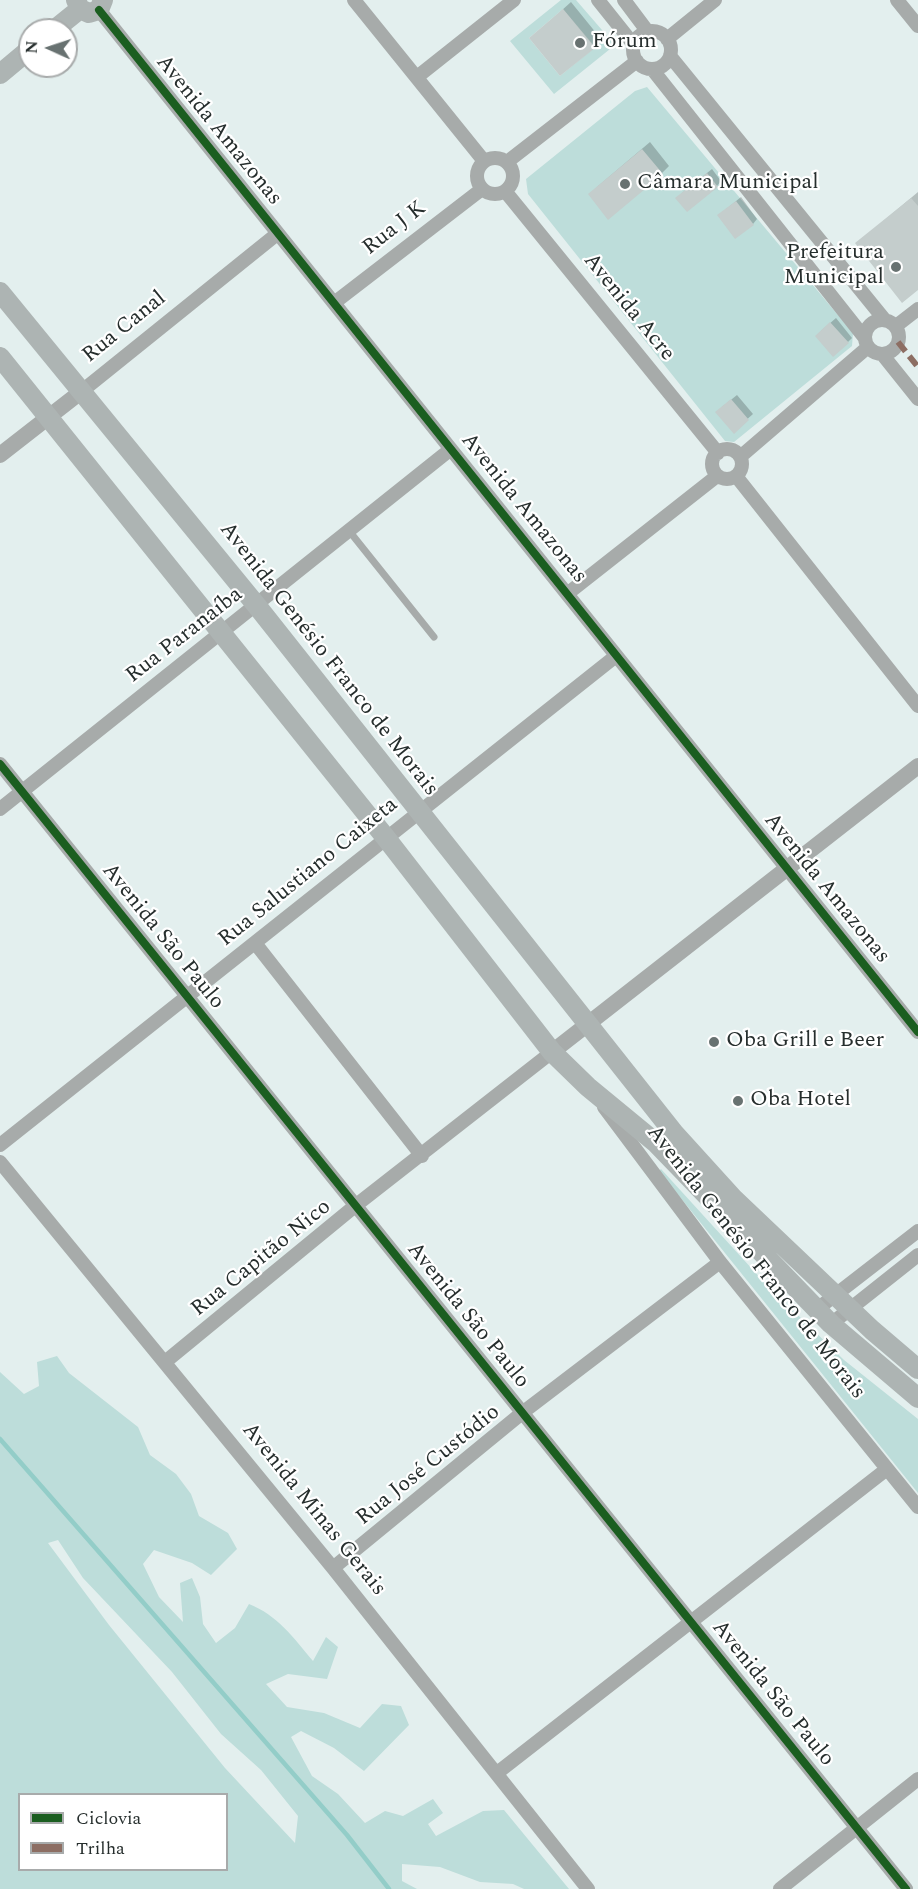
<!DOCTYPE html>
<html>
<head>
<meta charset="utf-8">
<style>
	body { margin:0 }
	#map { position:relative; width:918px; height:1889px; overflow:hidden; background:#e3efee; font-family:Spectral,serif }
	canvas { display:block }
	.legend { position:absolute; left:18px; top:1793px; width:210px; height:78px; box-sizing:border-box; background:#fff; border:2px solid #a8abab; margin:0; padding:8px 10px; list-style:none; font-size:18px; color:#262e2d }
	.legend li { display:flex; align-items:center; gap:12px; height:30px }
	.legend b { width:30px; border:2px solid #a8abab }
	.north { position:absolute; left:18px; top:18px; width:60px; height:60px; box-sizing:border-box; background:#fff; border:2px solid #a8abab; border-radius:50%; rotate:273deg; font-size:16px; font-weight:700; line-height:24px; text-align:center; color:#262e2d }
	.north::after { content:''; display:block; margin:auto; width:21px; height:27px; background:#687271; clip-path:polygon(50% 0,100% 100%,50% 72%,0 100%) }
</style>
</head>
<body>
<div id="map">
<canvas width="918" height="1889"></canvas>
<ul class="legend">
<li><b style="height:8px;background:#1b5e20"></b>Ciclovia</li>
<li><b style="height:8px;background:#8d6e63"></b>Trilha</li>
</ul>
<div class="north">N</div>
</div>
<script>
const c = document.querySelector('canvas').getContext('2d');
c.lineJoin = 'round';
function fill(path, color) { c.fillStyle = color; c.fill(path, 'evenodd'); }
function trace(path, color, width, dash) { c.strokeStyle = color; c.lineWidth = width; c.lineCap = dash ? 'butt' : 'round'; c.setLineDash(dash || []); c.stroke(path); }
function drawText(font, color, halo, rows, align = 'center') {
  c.font = font + ' Spectral,serif'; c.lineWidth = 4.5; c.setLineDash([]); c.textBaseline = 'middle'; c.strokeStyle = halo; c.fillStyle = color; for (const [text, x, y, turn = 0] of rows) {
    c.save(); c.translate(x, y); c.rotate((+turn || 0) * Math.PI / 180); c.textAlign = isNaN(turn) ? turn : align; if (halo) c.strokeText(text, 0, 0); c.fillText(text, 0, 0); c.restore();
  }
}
fill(new Path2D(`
	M 561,0 L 576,0 L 615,45 L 554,94 L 510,41 ZM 563,9 L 595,47 L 560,76 L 529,38 Z
	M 647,87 L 853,333 L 852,346 L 734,442 L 725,441 L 528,194 L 526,179 L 635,91 Z
	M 661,1169 L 764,1282 L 844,1360 L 918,1419 L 918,1493 L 659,1171 Z
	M 57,1356 L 69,1373 L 138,1427 L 150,1455 L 176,1474 L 191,1494 L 199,1516 L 228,1533 L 237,1549 L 211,1575 L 192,1563 L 154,1550 L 143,1564 L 159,1597 L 183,1622 L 180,1583 L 192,1578 L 200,1597 L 203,1624 L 216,1643 L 235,1628 L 249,1604 C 277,1615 294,1638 313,1661 L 326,1637 L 338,1647 L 327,1679 L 288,1674 L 266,1684 L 287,1707 L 324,1713 L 360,1728 L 382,1704 L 401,1706 L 409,1725 L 364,1771 L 334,1748 L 301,1731 L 291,1737 L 312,1776 L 338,1794 L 365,1823 L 385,1811 L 403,1816 L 433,1799 L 443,1813 L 428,1824 L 436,1836 L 483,1811 L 504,1810 L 569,1889 L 524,1889 L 513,1884 L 480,1882 L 440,1867 L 402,1864 L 402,1881 L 417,1889 L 0,1889 L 0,1372 L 24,1394 L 39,1386 L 37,1362 ZM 58,1540 L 83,1578 L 172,1672 L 221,1734 L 261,1770 L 298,1816 L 295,1843 L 225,1768 L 109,1625 L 48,1543 ZM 20,1794 L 226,1794 L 226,1870 L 20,1870 Z`), '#bdddda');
fill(new Path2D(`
	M 571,2 L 601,39 L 560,74 L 531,38 Z
	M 650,142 L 669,166 L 662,173 L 597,187 Z
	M 712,169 L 721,181 L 717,186 L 682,193 Z
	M 918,192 L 918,288 L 857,243 Z
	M 741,197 L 757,219 L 753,224 L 719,215 Z
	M 836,318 L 852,338 L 848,342 L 821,331 Z
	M 737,395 L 753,414 L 734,431 L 722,407 Z`), '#0003');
trace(new Path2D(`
	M 0,1439 L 347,1835 L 389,1889`), '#93cdc8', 4.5);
fill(new Path2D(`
	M 563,9 L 595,48 L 560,76 L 529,38 Z
	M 642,149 L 663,174 L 608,220 L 588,194 Z
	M 707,173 L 718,187 L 687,212 L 675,198 Z
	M 911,198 L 918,206 L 918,290 L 902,303 L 855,243 Z
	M 736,201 L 754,225 L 735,239 L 717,215 Z
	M 830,322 L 849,343 L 833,357 L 815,336 Z
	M 731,399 L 749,420 L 734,434 L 715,412 Z`), '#c4cdcc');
trace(new Path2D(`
	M 350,532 L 434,637`), '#a7abaa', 7);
trace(new Path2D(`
	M 354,0 L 484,161
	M 598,0 L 634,45
	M 624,0 L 648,32
	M 897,0 L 918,26
	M 99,10 L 918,1032
	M633 50a19 19 0 1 1 38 0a19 19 0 1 1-38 0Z
	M 667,39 L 715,0
	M 670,56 L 884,319
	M 652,69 L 864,337
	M 417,77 L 514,0
	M477 176a18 18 0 1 1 36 0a18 18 0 1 1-36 0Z
	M 507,162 L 637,61
	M 505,191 L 718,453
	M 334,303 L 482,189
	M865 337a17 17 0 1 1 34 0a17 17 0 1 1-34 0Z
	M 896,326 L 918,309
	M 882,354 L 918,399
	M 82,391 L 277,234
	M712 464a15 15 0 1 1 30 0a15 15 0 1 1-30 0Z
	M 740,457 L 868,347
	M 736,476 L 918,706
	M 567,594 L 717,476
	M 0,764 L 906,1889
	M 0,809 L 451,449
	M 255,943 L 422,1156
	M 604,1107 L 720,1262 L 918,1507
	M 0,1145 L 616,656
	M 0,1162 L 333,1568 L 588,1889
	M 816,1310 L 918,1231
	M 831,1324 L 918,1255
	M 165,1362 L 355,1206 L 552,1052
	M 333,1568 L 522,1413 L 720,1262
	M 497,1773 L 887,1469
	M 780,1889 L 918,1779`), '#a7abaa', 14);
trace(new Path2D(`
	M 0,455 L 82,391
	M 552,1052 L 918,766`), '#a7abaa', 16);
trace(new Path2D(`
	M 76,0 L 80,9 L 89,13 L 99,10 L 103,0
	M 54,30 L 80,9
	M 0,74 L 30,49
	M 0,292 L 257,606 L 674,1133 L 733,1198 L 872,1330 L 918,1369
	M 0,357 L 386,838 L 552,1052 L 588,1087 L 656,1143 L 831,1324 L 918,1398`), '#adb4b3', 20);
trace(new Path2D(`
	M 898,342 L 918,367`), '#8d6e63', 6, [12, 6]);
trace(new Path2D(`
	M 99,10 L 918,1032
	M 0,764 L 906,1889`), '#1b5e20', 8);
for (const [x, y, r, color] of [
	[580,43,6,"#687271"],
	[625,184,6,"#687271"],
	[896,267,6,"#687271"],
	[714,1042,6,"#687271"],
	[738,1101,6,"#687271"]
]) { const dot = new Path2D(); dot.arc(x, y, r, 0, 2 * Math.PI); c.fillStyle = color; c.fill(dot); trace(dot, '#fff', 2); }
drawText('22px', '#262e2d', '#fff', [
	["Fórum",592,43],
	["Câmara Municipal",637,184],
	["Prefeitura",884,254,"right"],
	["Municipal",884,279,"right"],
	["Oba Grill e Beer",726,1042],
	["Oba Hotel",750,1101]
], 'left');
drawText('22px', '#262e2d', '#fff', [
	["Avenida Amazonas",218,131,51],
	["Rua J K",395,229,-38],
	["Avenida Acre",628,308,51],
	["Rua Canal",125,328,-39],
	["Avenida Amazonas",523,509,51],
	["Rua Paranaíba",185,636,-38],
	["Avenida Genésio Franco de Morais",328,660,52],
	["Rua Salustiano Caixeta",309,873,-39],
	["Avenida Amazonas",826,889,51],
	["Avenida São Paulo",162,937,51],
	["Rua Capitão Nico",262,1259,-39],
	["Avenida Genésio Franco de Morais",755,1263,52],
	["Avenida São Paulo",467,1316,51],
	["Rua José Custódio",429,1466,-39],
	["Avenida Minas Gerais",313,1510,51],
	["Avenida São Paulo",772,1694,51]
]);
</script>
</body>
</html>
